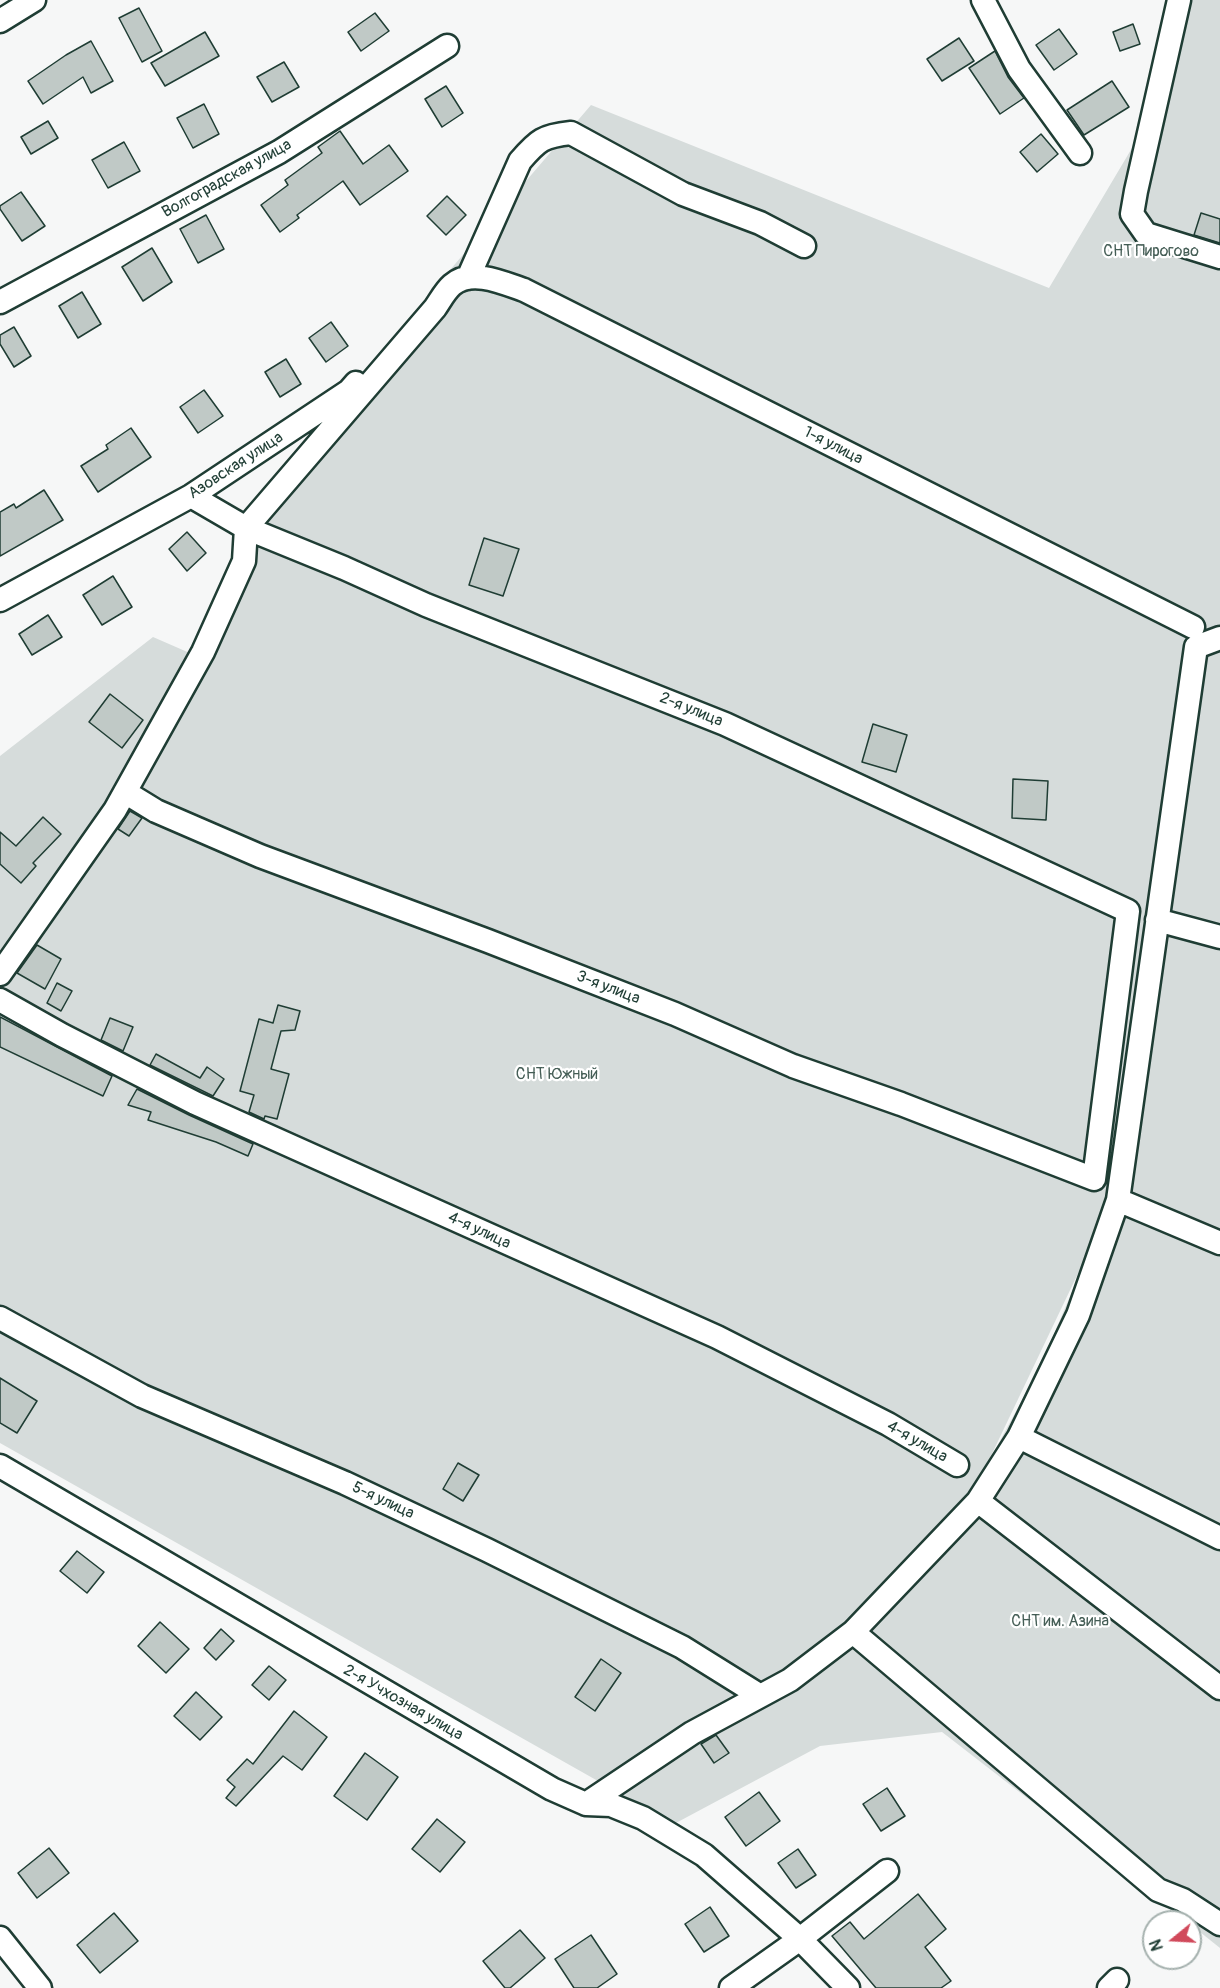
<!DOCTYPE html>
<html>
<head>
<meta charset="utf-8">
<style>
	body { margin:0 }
	#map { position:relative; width:1220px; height:1988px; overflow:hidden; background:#f6f7f7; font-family:Pangolin,sans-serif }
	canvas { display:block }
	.north { position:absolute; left:1142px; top:1910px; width:60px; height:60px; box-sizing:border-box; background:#fff; border:2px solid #a5b1ae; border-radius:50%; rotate:252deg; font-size:16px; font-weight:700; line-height:24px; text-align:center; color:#1f3d34 }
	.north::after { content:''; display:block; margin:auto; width:21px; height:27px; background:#d1495b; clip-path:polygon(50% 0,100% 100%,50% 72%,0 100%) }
</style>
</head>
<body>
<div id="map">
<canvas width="1220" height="1988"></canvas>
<div class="north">N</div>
</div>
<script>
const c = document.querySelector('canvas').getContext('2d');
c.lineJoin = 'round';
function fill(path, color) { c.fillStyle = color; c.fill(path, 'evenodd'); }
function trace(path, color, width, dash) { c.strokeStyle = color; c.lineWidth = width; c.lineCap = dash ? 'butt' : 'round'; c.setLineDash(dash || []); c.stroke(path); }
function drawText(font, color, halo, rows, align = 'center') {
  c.font = font + ' Pangolin,sans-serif'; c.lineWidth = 4.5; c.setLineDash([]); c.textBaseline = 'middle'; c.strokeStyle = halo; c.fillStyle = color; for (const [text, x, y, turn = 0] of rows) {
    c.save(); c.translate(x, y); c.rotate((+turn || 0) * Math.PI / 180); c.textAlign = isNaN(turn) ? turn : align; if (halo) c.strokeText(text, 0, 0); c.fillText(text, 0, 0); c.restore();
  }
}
fill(new Path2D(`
	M 1172,0 L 1220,0 L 1220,1948 L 1190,1924 L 1190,1922 L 1187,1922 L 942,1732 L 820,1746 L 674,1824 L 0,1443 L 0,756 L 153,637 L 192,654 L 234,581 L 261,491 L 591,105 L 1049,288 L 1148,121 ZM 1093,1242 L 1040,1367 L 989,1461 L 989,1460 Z`), '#d6dcdb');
const building = new Path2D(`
	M 139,8 L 162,51 L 142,62 L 119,18 Z
	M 375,13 L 389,31 L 361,51 L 348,32 Z
	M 1133,24 L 1140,44 L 1120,51 L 1113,32 Z
	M 1059,29 L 1077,54 L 1054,70 L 1036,45 Z
	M 205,32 L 219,56 L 165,86 L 151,63 Z
	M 959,38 L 974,61 L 942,81 L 927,59 Z
	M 91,41 L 113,81 L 91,93 L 83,77 L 43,104 L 28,81 L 66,55 Z
	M 995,51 L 1008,77 L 1024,98 L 1000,114 L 969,68 Z
	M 284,62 L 299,87 L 272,102 L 257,77 Z
	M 1112,81 L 1129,107 L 1084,135 L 1067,110 Z
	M 446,86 L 463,113 L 442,127 L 425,99 Z
	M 204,104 L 219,134 L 193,148 L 177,118 Z
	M 48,121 L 58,138 L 31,154 L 21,137 Z
	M 340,131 L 363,164 L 389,145 L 408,171 L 360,205 L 343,181 L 297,215 L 299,218 L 280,232 L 261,205 L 288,185 L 285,180 L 322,153 L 318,147 Z
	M 1041,134 L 1058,154 L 1037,172 L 1020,152 Z
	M 124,142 L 140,171 L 108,188 L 92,160 Z
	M 21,192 L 45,226 L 22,241 L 0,209 L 0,206 Z
	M 447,196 L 466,215 L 446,235 L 427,216 Z
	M 1201,213 L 1220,219 L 1220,243 L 1194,235 Z
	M 206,215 L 224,249 L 198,263 L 180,229 Z
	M 152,248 L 172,282 L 143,301 L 122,267 Z
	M 82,292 L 101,324 L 78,338 L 59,306 Z
	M 331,322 L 348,346 L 326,362 L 309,338 Z
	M 14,327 L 31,356 L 14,367 L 0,344 L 0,335 Z
	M 286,359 L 301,384 L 280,397 L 265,372 Z
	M 204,390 L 223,416 L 198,433 L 180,407 Z
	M 131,428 L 151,457 L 98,492 L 81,466 L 108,449 L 106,445 Z
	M 44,490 L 63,520 L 0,556 L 0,512 L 14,504 L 16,508 Z
	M 187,532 L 206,553 L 187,571 L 169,549 Z
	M 484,538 L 519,549 L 503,596 L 469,585 Z
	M 113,576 L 132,607 L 102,625 L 83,595 Z
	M 48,615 L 62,637 L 32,655 L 19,634 Z
	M 110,694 L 143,720 L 122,748 L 89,722 Z
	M 873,724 L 907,735 L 896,772 L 862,762 Z
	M 1013,779 L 1048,781 L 1046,820 L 1012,818 Z
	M 130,811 L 142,818 L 129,836 L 118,829 Z
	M 43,817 L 61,834 L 33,863 L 36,866 L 21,883 L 0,864 L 0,832 L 16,846 Z
	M 37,945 L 61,959 L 45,989 L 17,973 Z
	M 57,983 L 72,991 L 61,1011 L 47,1003 Z
	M 278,1005 L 300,1011 L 295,1030 L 281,1031 L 271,1069 L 289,1074 L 277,1119 L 265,1116 L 264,1119 L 249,1112 L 254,1095 L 240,1091 L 259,1019 L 273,1023 Z
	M 0,1017 L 112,1076 L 103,1096 L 0,1047 Z
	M 110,1018 L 133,1027 L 123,1051 L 101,1040 Z
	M 156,1054 L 200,1078 L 207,1067 L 224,1079 L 213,1096 L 150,1065 Z
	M 137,1089 L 189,1115 L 253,1144 L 248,1156 L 216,1142 L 148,1120 L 151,1112 L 128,1105 Z
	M 0,1378 L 37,1401 L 17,1433 L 0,1423 Z
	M 458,1463 L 479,1475 L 463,1501 L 443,1489 Z
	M 77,1551 L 104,1572 L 87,1593 L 60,1571 Z
	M 160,1622 L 189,1649 L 166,1673 L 138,1646 Z
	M 221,1629 L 234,1641 L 216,1660 L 204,1648 Z
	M 601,1659 L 621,1673 L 595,1711 L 575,1697 Z
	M 269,1666 L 286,1680 L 269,1700 L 252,1685 Z
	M 196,1692 L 222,1717 L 200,1740 L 174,1716 Z
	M 294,1711 L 327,1737 L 302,1770 L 283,1756 L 236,1806 L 226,1798 L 235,1787 L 227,1780 L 247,1759 L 253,1764 Z
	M 716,1735 L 729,1753 L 714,1763 L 701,1744 Z
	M 365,1753 L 398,1777 L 367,1820 L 334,1796 Z
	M 887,1788 L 905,1816 L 881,1831 L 863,1804 Z
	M 759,1792 L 780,1821 L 746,1846 L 725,1817 Z
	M 437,1819 L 465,1842 L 440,1872 L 412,1849 Z
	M 49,1848 L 69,1873 L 37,1898 L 18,1873 Z
	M 798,1849 L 816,1875 L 796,1888 L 778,1863 Z
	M 918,1894 L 946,1929 L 925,1947 L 951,1981 L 941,1988 L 876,1988 L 832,1936 L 850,1922 L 864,1939 Z
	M 710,1907 L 729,1936 L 704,1952 L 685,1924 Z
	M 114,1913 L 138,1941 L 100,1973 L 77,1945 Z
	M 520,1930 L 545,1958 L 510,1988 L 505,1988 L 483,1961 Z
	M 591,1935 L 617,1974 L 597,1988 L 574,1988 L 555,1959 Z`);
fill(building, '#c0c9c6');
trace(building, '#1f3d34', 1.5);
const minor = new Path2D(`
	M 983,0 L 1019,69 L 1080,153
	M 1179,0 L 1136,191 L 1132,214 L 1146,234 L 1220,257
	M 0,21 L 34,0
	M 468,278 L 520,161 C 538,140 543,136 571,133 L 683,194 L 760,223 L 804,246
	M 0,302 L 279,152 L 447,46
	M 0,600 L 191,496 L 349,391 L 356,383
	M 125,792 L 156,811 L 260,856 L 488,941 L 675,1014 L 793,1066 L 901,1104 L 1094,1179 L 1128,911 L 725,724 L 426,605 L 344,568 L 246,528 L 191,496
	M 1157,920 L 1220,937
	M 0,974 L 115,810 L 203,652 L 244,561 L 246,528 L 435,308 C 440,301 445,291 452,285 C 471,268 504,283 524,290 L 1193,627
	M 0,1000 L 62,1035 L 195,1103 L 717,1337 L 888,1424 L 957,1465
	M 1118,1200 L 1220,1243
	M 0,1318 L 142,1396 L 345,1483 L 487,1550 L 682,1647 L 759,1695
	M 1019,1437 L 1220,1538
	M 0,1466 L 552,1789 L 586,1804 L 611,1805 L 643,1818 L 704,1855 L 800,1939 L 848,1988
	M 978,1501 L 1220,1688
	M 853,1632 L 1158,1890 L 1183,1900 L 1220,1924
	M 586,1804 L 692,1733 L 790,1680 L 853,1632 L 978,1501 L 1019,1437 L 1078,1315 L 1118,1200 L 1196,647 L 1220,638
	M 0,1938 L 40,1988
	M 731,1988 L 800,1939 L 887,1871
	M 1109,1988 L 1117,1980`);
trace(minor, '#1f3d34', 27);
trace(minor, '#fff', 22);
drawText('16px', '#1f3d34', '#fff', [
	["Волгоградская улица",227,179,-29],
	["1-я улица",833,446,27],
	["Азовская улица",236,466,-33],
	["2-я улица",691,710,22],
	["3-я улица",608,988,21],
	["4-я улица",479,1231,25],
	["4-я улица",917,1442,30],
	["5-я улица",383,1501,25],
	["2-я Учхозная улица",403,1703,30]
]);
drawText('16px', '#445d55', '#fff', [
	["СНТ Пирогово",1151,252],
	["СНТ Южный",557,1075],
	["СНТ им. Азина",1060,1622]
]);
</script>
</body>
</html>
